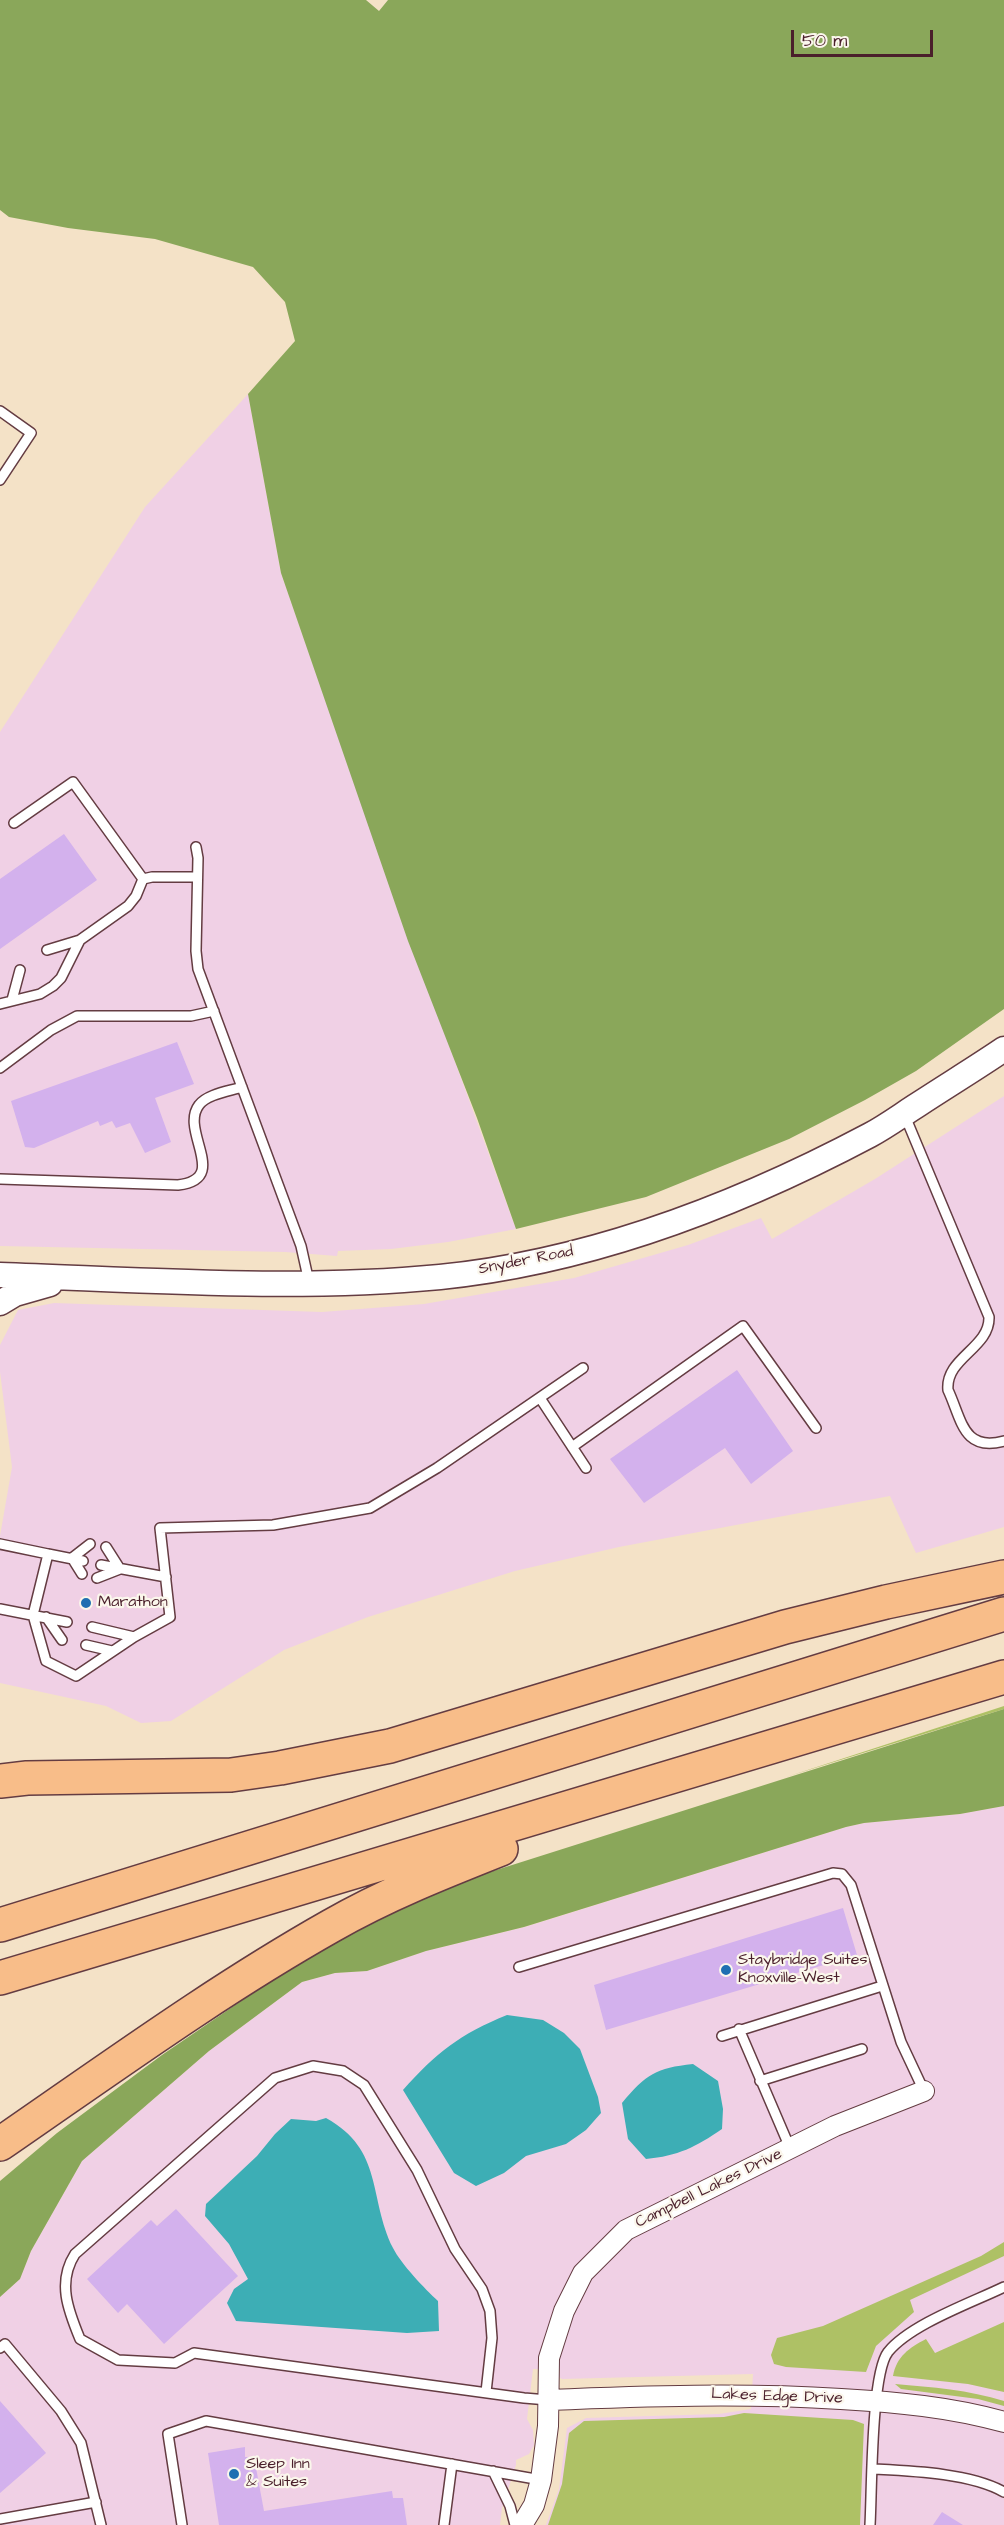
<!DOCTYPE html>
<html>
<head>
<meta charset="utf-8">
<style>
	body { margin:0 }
	#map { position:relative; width:1004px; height:2525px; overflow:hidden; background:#f4e2c7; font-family:"Architects Daughter",sans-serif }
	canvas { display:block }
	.scale { position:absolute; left:791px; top:30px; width:142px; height:27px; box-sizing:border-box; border:3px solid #4a1f2b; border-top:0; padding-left:8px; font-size:18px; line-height:21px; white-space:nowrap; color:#4a1f2b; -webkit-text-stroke:4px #fbf7ec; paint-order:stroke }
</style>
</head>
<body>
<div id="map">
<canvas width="1004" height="2525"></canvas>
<div class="scale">50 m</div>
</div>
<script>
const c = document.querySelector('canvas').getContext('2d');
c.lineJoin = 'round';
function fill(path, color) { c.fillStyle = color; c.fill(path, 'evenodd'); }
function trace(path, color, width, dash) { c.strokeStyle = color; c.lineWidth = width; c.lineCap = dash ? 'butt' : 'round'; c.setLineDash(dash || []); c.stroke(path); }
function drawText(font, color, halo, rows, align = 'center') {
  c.font = font + ' "Architects Daughter",sans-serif'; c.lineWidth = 4.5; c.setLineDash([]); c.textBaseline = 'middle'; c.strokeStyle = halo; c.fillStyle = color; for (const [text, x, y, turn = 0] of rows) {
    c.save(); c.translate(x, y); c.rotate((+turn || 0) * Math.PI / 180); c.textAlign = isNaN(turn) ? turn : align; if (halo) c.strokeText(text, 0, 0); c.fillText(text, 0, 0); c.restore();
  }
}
fill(new Path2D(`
	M 248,394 L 281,573 L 370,828 L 516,1229 L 448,1242 L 391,1249 L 338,1251 L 337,1256 L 285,1252 L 0,1246 L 0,732 L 145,507 Z
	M 1004,1096 L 1004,1527 L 916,1553 L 890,1496 L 619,1547 L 515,1571 L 368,1617 L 284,1650 L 171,1721 L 141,1723 L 106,1706 L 0,1683 L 0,1536 L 12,1467 L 0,1372 L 0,1345 L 18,1310 L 54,1303 L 322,1312 L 424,1304 L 574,1278 L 688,1245 L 761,1218 L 772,1239 L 875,1179 Z
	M 1004,1806 L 1004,2525 L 546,2525 L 559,2489 L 567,2428 L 586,2418 L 719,2414 L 751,2409 L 753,2374 L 562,2379 L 559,2377 L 560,2370 L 533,2369 L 527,2419 L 533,2430 L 534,2445 L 529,2454 L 516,2460 L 516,2465 L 502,2508 L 500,2525 L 0,2525 L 0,2297 L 20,2279 L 31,2251 L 82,2161 L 209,2051 L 302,1982 L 335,1973 L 367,1971 L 426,1951 L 525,1927 L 846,1827 L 864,1823 L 960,1814 Z`), '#f0d0e5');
fill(new Path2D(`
	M 1004,1706 L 1004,1709 L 786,1777 Z
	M 1004,2242 L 1004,2256 L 910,2300 L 914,2312 L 876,2346 L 866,2372 L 786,2367 L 774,2364 L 771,2355 L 777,2338 L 823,2326 L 981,2256 Z
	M 1004,2322 L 1004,2392 L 968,2384 L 893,2376 C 897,2356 909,2348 926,2339 L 935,2353 Z
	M 895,2384 C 932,2387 969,2390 1004,2401 L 1004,2406 L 978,2399 L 901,2389 Z
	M 744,2413 L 853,2420 L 864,2424 L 860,2525 L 548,2525 L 562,2484 L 569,2433 L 584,2421 L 724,2417 Z`), '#aec165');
fill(new Path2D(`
	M 0,0 L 366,0 L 379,11 L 388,0 L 1004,0 L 1004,1009 L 916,1071 L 865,1100 L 789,1139 L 646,1197 L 516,1229 L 477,1118 L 408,941 L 281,573 L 248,394 L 295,341 L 285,302 L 253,267 L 155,239 L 68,228 L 9,217 L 0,210 Z
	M 1004,1709 L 1004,1806 L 960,1814 L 864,1823 L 846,1827 L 524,1927 L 426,1951 L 367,1971 L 335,1973 L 302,1982 L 209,2051 L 82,2161 L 31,2251 L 20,2279 L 0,2297 L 0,2181 L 57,2133 L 162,2055 L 310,1954 L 427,1892 Z`), '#8aa75a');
fill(new Path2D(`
	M 507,2015 L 543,2020 L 564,2033 L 580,2049 L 598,2097 L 601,2113 L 586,2130 L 566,2144 L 526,2156 L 504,2173 L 476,2186 L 454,2173 L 403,2090 C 436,2053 460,2034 507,2015 Z
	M 693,2064 L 718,2081 L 723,2109 L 722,2129 C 696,2147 678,2156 646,2159 L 628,2139 L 622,2103 C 646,2074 656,2068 693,2064 Z
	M 326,2118 C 384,2150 368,2197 393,2248 C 401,2264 425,2289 438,2301 L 439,2331 L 407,2333 L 236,2321 L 227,2303 L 234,2289 L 248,2279 L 229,2244 L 205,2216 L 206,2204 L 257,2156 L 275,2134 L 291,2119 L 316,2121 Z`), '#3daeb5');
fill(new Path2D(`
	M 64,834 L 97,880 L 0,949 L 0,879 Z
	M 177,1042 L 194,1084 L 155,1098 L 171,1142 L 145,1153 L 130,1123 L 116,1128 L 112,1121 L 100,1126 L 98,1121 L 34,1148 L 25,1147 L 11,1101 Z
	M 737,1370 L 793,1451 L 751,1484 L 725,1448 L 644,1503 L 610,1459 Z
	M 843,1908 L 857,1955 L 606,2030 L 594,1985 Z
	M 176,2209 L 238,2276 L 164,2344 L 127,2304 L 118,2313 L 87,2279 L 151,2220 L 157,2226 Z
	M 0,2401 L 46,2453 L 0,2493 Z
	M 245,2447 L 245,2457 L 254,2457 L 264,2511 L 392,2491 L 393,2498 L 403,2498 L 407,2525 L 219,2525 L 208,2453 Z
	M 942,2512 L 963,2525 L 933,2525 Z`), '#d3b1ed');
const service = new Path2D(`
	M 0,411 L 31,433 L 0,480
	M 14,823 L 73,782 L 143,879
	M 196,847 L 198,858 L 196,951 L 198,969 L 301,1246 L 309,1282
	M 47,950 L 80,940
	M 12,1000 L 20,970
	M 0,1004 L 40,994 L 53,986 L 61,978 L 80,940 L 128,906 L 136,896 L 143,879 L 152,877 L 197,877
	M 0,1068 L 51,1030 L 77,1016 L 191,1016 L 214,1011
	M 905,1116 L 989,1317 C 990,1348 945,1358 948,1390 C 962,1420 963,1452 1004,1441
	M 0,1179 L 178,1185 C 231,1179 179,1131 199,1105 C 207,1094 230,1091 242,1087
	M 540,1398 L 586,1468
	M 572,1447 L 743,1326 L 816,1428
	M 0,1544 L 48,1554 L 33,1615 L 46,1661 L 76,1676 L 134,1637
	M 48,1554 L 83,1561
	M 101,1565 L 166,1577
	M 82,1574 L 72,1558 L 90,1544
	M 97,1578 L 120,1569 L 106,1547
	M 0,1609 L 67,1622
	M 46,1617 L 62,1640
	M 92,1627 L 134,1637 L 170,1617 L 160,1528 L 273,1525 L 370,1508 L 437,1468 L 583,1368
	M 86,1645 L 112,1651
	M 519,1967 L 833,1873 L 842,1874 L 851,1885 L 901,2042 L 924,2091
	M 739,2029 L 790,2148
	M 722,2036 L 882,1986
	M 760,2081 L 862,2049
	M 0,2348 L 5,2344 L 61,2411 L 81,2443 L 101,2525
	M 486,2392 L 492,2338 L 490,2311 L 482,2289 L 455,2249 L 417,2170 L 364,2085 L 343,2071 L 313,2066 L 275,2078 L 75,2254 C 57,2282 68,2310 80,2339 L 118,2360 L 175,2363 L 194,2353 L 524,2398 L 548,2400
	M 873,2469 C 912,2471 970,2473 1004,2492
	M 493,2471 L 510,2506 L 515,2525
	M 0,2519 L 96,2502
	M 182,2525 L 168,2434 L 206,2421 L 541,2480
	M 444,2525 L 452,2464
	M 870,2525 C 872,2491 871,2374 888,2352 C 911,2324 971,2303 1004,2287`);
const minor = new Path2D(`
	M 548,2400 C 646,2396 743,2393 841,2399 C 896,2402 951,2407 1004,2422
	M 522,2525 L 534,2505 L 541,2480 L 548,2426 L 549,2358 L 564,2311 L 583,2273 L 626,2230 L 835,2126 L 924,2091`);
const tertiary = new Path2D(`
	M 0,1275 C 146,1280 294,1291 440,1277 C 590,1262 738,1205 870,1135 C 887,1126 903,1114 919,1104 C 948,1085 976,1068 1004,1049
	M 0,1303 L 15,1294 L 50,1284`);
const motorway = new Path2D(`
	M 0,1781 L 27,1778 L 231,1775 L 280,1768 L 390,1746 L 785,1627 L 886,1602 L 1004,1577
	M 0,1925 L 1004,1614
	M 0,1978 L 1004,1677
	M 0,2144 C 109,2069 216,1991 331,1926 C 385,1895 443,1872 501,1849`);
trace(service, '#643c42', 12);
trace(minor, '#643c42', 22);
trace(tertiary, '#643c42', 27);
trace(motorway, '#643c42', 36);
trace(service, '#fff', 9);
trace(minor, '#fff', 20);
trace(tertiary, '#fff', 24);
trace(motorway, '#f8bd89', 33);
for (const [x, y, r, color] of [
	[86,1603,6,"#1f6fb2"],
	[726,1970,6,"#1f6fb2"],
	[234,2474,6,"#1f6fb2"]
]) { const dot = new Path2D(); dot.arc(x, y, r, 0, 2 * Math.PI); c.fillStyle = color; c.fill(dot); trace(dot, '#fbf7ec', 2); }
drawText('16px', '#4a1f2b', '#fbf7ec', [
	["Snyder Road",526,1261,-11],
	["Campbell Lakes Drive",709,2189,-26],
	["Lakes Edge Drive",777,2397,2]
]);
drawText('16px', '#4a1f2b', '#fbf7ec', [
	["Marathon",98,1603],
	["Staybridge Suites",738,1961],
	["Knoxville-West",738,1979],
	["Sleep Inn",246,2465],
	["& Suites",246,2483]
], 'left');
</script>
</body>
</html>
